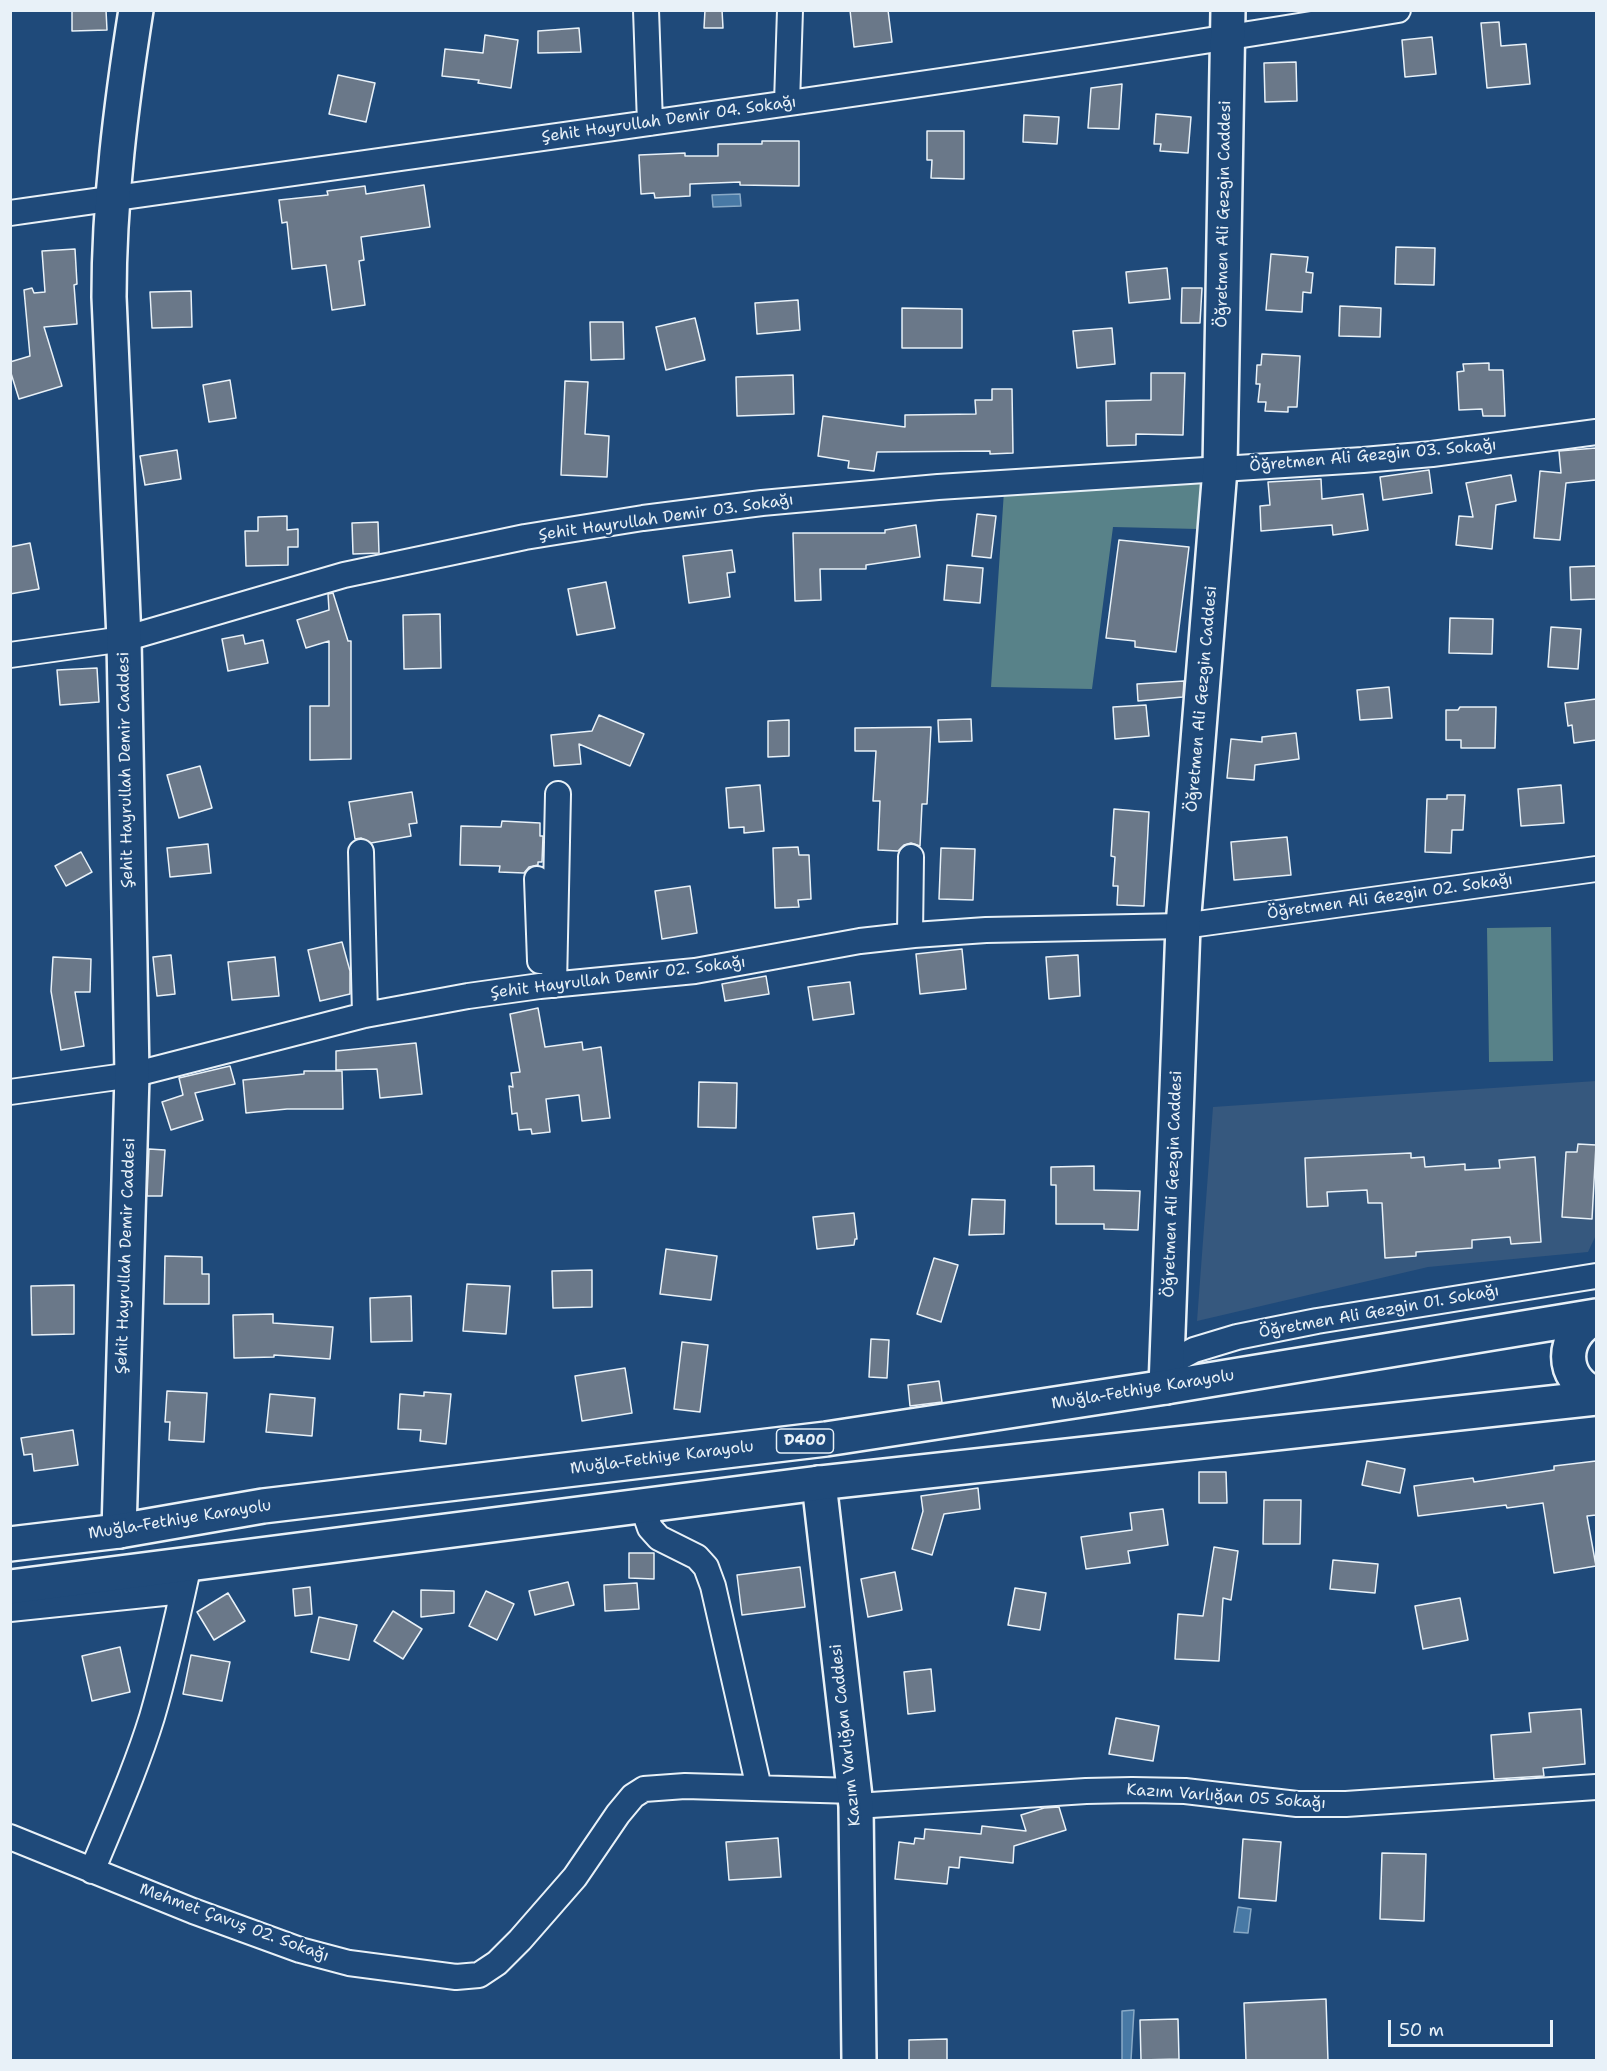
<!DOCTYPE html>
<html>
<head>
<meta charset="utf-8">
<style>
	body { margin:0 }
	#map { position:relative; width:1607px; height:2071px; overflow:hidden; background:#1f4a7a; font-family:"Shantell Sans",sans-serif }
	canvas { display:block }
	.frame { position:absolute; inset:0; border:12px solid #e8f1f8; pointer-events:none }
	.scale { position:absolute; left:1388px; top:2020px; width:165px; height:27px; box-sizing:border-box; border:3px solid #e8f1f8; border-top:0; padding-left:8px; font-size:18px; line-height:21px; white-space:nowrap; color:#e8f1f8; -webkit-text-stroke:4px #1f4a7a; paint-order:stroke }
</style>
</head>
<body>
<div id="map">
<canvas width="1607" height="2071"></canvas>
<div class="frame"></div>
<div class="scale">50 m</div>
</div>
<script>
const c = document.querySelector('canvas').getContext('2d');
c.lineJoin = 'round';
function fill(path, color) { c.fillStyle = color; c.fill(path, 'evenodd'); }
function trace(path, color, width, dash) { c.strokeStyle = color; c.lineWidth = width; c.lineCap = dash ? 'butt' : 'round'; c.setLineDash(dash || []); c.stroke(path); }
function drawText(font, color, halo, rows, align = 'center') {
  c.font = font + ' "Shantell Sans",sans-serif'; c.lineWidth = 5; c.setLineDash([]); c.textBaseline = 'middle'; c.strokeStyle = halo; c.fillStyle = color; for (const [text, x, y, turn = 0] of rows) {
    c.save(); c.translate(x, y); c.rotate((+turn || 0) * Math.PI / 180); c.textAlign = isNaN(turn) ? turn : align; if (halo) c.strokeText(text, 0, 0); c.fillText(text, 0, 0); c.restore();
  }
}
fill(new Path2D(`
	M 1596,1081 L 1596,1235 L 1588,1252 L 1428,1267 L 1197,1321 L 1213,1107 Z`), '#36587e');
fill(new Path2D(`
	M 1201,479 L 1198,529 L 1113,527 L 1092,689 L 991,687 L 1004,491 Z
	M 1551,927 L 1553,1061 L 1489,1062 L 1487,928 Z`), '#588289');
const water = new Path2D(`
	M 740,194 L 741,206 L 713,207 L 712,195 Z
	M 1238,1907 L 1251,1909 L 1248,1933 L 1234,1932 Z
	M 1134,2010 L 1131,2060 L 1122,2060 L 1122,2011 Z`);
fill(water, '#4879a5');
trace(water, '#88a9c6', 1.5);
const building = new Path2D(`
	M 72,10 L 106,10 L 107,30 L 72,31 Z
	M 705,10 L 722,10 L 723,28 L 704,28 Z
	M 850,10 L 888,10 L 892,42 L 854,47 Z
	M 1499,22 L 1501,46 L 1526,44 L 1530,84 L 1487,88 L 1481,23 Z
	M 579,28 L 581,52 L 538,53 L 538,31 Z
	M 485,35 L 518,40 L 511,88 L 478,83 L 479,80 L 442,76 L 445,49 L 483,53 Z
	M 1432,37 L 1436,74 L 1405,77 L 1402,40 Z
	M 1296,62 L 1297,101 L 1265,102 L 1264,63 Z
	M 338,75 L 375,83 L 366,122 L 329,114 Z
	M 1122,84 L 1119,129 L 1088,128 L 1091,88 Z
	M 1156,114 L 1191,117 L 1188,153 L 1160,151 L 1161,144 L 1154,144 Z
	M 1024,115 L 1059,117 L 1057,144 L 1023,142 Z
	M 927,131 L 964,131 L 964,179 L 931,178 L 932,160 L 927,160 Z
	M 762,141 L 799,141 L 799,186 L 740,185 L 740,182 L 690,184 L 690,196 L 655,198 L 654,193 L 641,194 L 639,155 L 685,153 L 685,156 L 718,156 L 718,144 L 762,144 Z
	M 424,185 L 430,227 L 361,237 L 364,260 L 359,261 L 365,305 L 332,310 L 326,265 L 292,269 L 287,222 L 282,223 L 279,200 L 328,195 L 327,191 L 365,186 L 366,194 Z
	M 1396,247 L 1435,248 L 1434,285 L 1395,284 Z
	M 75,249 L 77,284 L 74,285 L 77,324 L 44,327 L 62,386 L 19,399 L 10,370 L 10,362 L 30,356 L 24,290 L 32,288 L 34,293 L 45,292 L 42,251 Z
	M 1271,254 L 1308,257 L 1306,272 L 1313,273 L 1311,293 L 1303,292 L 1302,312 L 1266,310 Z
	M 1167,268 L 1170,299 L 1129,303 L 1126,272 Z
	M 1182,288 L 1202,288 L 1200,323 L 1181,323 Z
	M 191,291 L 192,327 L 152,328 L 150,292 Z
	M 798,300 L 800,330 L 757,334 L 755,303 Z
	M 1340,306 L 1381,308 L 1380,337 L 1339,336 Z
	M 902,308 L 962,309 L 962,348 L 902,348 Z
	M 695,318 L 705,360 L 666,370 L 656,327 Z
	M 590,322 L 623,322 L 624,359 L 591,360 Z
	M 1112,328 L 1115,364 L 1077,368 L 1073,331 Z
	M 1262,354 L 1300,356 L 1297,407 L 1288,407 L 1288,412 L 1265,411 L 1266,402 L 1258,402 L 1260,384 L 1256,384 L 1257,365 L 1261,365 Z
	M 1489,363 L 1489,370 L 1503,370 L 1505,416 L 1483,416 L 1482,409 L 1459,410 L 1457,372 L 1464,371 L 1463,364 Z
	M 1151,373 L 1185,373 L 1183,435 L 1136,434 L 1136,445 L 1107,446 L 1106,401 L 1151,400 Z
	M 793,375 L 794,414 L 737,416 L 736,377 Z
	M 230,380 L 236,418 L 209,422 L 203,385 Z
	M 565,381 L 588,382 L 585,434 L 609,436 L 607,477 L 561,475 Z
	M 992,389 L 1012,389 L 1013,453 L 990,454 L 990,451 L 877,452 L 874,471 L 848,468 L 849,461 L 818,456 L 823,416 L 905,427 L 905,415 L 976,414 L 975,400 L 992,400 Z
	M 1596,448 L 1596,480 L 1566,483 L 1560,540 L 1534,538 L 1540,471 L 1561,473 L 1559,451 Z
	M 177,450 L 181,479 L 145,485 L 140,456 Z
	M 1429,470 L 1432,493 L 1383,500 L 1380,477 Z
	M 1511,475 L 1516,501 L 1496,505 L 1492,549 L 1456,545 L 1459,516 L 1473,517 L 1466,483 Z
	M 1321,479 L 1322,499 L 1363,494 L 1368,530 L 1333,535 L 1332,525 L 1261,531 L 1260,506 L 1270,505 L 1268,482 Z
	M 977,514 L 996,516 L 991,558 L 972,556 Z
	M 287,516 L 287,530 L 298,529 L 298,547 L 288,547 L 288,565 L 246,566 L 245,531 L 258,531 L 258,517 Z
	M 378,522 L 379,553 L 353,554 L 352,523 Z
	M 916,525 L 920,557 L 866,565 L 866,569 L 820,569 L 821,600 L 795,601 L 793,533 L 885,533 L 885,530 Z
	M 1119,540 L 1189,547 L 1176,652 L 1135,647 L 1135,641 L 1106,638 Z
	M 30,543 L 39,589 L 10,594 L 10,547 Z
	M 732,550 L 735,572 L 727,573 L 730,597 L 689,603 L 683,556 Z
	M 947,565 L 983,568 L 980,603 L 944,600 Z
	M 1596,566 L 1596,599 L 1571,600 L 1570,567 Z
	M 606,582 L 615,628 L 577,635 L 568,589 Z
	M 333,593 L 348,641 L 351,641 L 351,759 L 310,760 L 310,706 L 329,706 L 329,641 L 306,648 L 297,620 L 329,610 L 328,594 Z
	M 440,614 L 441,668 L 404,669 L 403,615 Z
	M 1450,618 L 1493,619 L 1492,654 L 1449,653 Z
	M 1551,627 L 1581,629 L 1578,669 L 1548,667 Z
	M 243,635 L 245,644 L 263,640 L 268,663 L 228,671 L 222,639 Z
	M 97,668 L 99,702 L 60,705 L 57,670 Z
	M 1184,681 L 1183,697 L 1138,701 L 1137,684 Z
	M 1389,687 L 1392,718 L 1360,720 L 1357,690 Z
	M 1596,699 L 1596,740 L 1574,743 L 1572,725 L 1568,726 L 1565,703 Z
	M 1146,705 L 1149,736 L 1115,739 L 1113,707 Z
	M 1460,707 L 1496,707 L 1495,748 L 1461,748 L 1461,740 L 1446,740 L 1446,710 L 1458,710 Z
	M 599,715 L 644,734 L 630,766 L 579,744 L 581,764 L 554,766 L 551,735 L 592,731 Z
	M 971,719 L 972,741 L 939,742 L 938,720 Z
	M 789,720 L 789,756 L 768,757 L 768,721 Z
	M 931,727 L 927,804 L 922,804 L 920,846 L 911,843 L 904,845 L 898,851 L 878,850 L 880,801 L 873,801 L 876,751 L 855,751 L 855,728 Z
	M 1296,733 L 1299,759 L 1255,765 L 1254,780 L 1227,778 L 1231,739 L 1262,742 L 1262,737 Z
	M 200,766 L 212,808 L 179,818 L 167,775 Z
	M 760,785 L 764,831 L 744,833 L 744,827 L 729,828 L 726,788 Z
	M 1561,785 L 1564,823 L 1521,826 L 1518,789 Z
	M 412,792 L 417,823 L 409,824 L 411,836 L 371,843 L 361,838 L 355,839 L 349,802 Z
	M 1447,795 L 1465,795 L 1463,830 L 1452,830 L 1451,853 L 1425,852 L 1427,799 L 1447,799 Z
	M 1114,809 L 1149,812 L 1144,906 L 1117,905 L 1118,886 L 1113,886 L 1115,857 L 1111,856 Z
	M 502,821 L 540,823 L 540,836 L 543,836 L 542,862 L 538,862 L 538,865 L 529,867 L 524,873 L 499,872 L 500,866 L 460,865 L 461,826 L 501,827 Z
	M 1287,837 L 1291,875 L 1234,880 L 1231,842 Z
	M 208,844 L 211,873 L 170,877 L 167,848 Z
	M 798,847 L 799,855 L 809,855 L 811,899 L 798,900 L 799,907 L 775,908 L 773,848 Z
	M 941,848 L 975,849 L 973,900 L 939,899 Z
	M 81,852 L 92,872 L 66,886 L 55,866 Z
	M 690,886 L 697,933 L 662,939 L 655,891 Z
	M 342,942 L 350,971 L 350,994 L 320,1001 L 308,950 Z
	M 962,949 L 966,989 L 920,994 L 916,954 Z
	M 171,955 L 175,994 L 157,996 L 153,957 Z
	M 1078,955 L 1080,996 L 1049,999 L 1046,957 Z
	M 53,957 L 91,959 L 90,992 L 75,992 L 84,1046 L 61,1050 L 51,991 Z
	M 275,957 L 279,996 L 232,1000 L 228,962 Z
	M 766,976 L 769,994 L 725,1001 L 722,984 Z
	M 850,982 L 854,1014 L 813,1020 L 808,987 Z
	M 538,1008 L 545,1047 L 582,1042 L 583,1050 L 601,1047 L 610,1118 L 582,1121 L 579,1095 L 546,1099 L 550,1132 L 532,1134 L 531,1129 L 519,1130 L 517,1113 L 512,1114 L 509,1086 L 513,1087 L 511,1073 L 520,1072 L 510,1014 Z
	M 416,1043 L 422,1094 L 380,1098 L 377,1069 L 336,1070 L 336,1051 Z
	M 230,1066 L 235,1084 L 195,1093 L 203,1120 L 171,1130 L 162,1102 L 183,1095 L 179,1078 Z
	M 304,1071 L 342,1071 L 343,1109 L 287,1109 L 246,1113 L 243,1080 L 304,1074 Z
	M 699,1082 L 737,1083 L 736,1128 L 698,1127 Z
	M 1578,1144 L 1596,1145 L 1592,1219 L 1562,1217 L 1566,1152 L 1577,1152 Z
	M 149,1149 L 165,1150 L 162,1196 L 147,1196 Z
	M 1411,1153 L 1411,1158 L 1424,1157 L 1425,1167 L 1465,1164 L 1465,1170 L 1500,1168 L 1499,1160 L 1535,1157 L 1541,1242 L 1511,1244 L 1510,1237 L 1472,1240 L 1472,1248 L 1416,1252 L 1416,1256 L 1385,1258 L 1382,1203 L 1368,1203 L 1367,1190 L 1327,1192 L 1328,1206 L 1307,1207 L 1305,1158 Z
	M 1094,1166 L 1094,1190 L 1140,1191 L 1138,1230 L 1104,1229 L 1104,1224 L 1056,1224 L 1056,1185 L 1051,1185 L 1051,1167 Z
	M 972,1199 L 1005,1200 L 1004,1234 L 969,1235 Z
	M 854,1213 L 857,1239 L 855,1239 L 854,1245 L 817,1249 L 813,1217 Z
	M 666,1249 L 717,1256 L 711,1300 L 660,1294 Z
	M 165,1256 L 202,1257 L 202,1274 L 209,1274 L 209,1304 L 164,1304 Z
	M 934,1258 L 958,1265 L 941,1322 L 917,1314 Z
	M 592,1270 L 592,1307 L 553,1308 L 552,1271 Z
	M 467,1284 L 510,1286 L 506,1334 L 463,1331 Z
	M 74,1285 L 74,1334 L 32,1335 L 31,1286 Z
	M 411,1296 L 412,1341 L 371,1342 L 370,1298 Z
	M 273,1314 L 273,1323 L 333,1327 L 330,1359 L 274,1355 L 274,1357 L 234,1358 L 233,1315 Z
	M 871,1339 L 889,1340 L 887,1378 L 869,1377 Z
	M 682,1342 L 708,1345 L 700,1412 L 674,1409 Z
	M 625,1368 L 632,1413 L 582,1421 L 575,1376 Z
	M 939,1381 L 942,1402 L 910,1406 L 908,1385 Z
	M 167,1391 L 207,1393 L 204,1442 L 169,1440 L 170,1422 L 165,1422 Z
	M 424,1392 L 451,1394 L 446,1444 L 420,1441 L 421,1430 L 398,1429 L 400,1394 L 424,1396 Z
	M 270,1394 L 315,1398 L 312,1436 L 266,1432 Z
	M 73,1430 L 78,1465 L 34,1471 L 32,1454 L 24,1455 L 21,1438 Z
	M 1367,1461 L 1405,1469 L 1400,1493 L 1362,1485 Z
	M 1596,1461 L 1596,1515 L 1587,1516 L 1596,1566 L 1554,1573 L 1543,1503 L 1507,1508 L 1506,1505 L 1418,1516 L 1414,1486 L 1473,1478 L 1474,1482 L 1554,1470 L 1554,1466 Z
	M 1199,1472 L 1226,1472 L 1227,1503 L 1199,1503 Z
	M 978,1488 L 980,1509 L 944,1514 L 932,1555 L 912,1549 L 923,1511 L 921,1496 Z
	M 1264,1500 L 1301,1500 L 1300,1544 L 1263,1544 Z
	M 1163,1509 L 1168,1545 L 1128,1551 L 1130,1563 L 1086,1569 L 1081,1537 L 1132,1530 L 1130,1513 Z
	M 1214,1547 L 1238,1551 L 1231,1600 L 1223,1598 L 1219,1661 L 1175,1659 L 1178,1614 L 1203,1616 Z
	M 629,1553 L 654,1553 L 654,1579 L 629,1578 Z
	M 1333,1560 L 1378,1564 L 1375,1593 L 1330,1589 Z
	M 800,1567 L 805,1607 L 742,1615 L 737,1575 Z
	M 895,1572 L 902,1610 L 868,1617 L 861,1579 Z
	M 568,1582 L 574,1605 L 535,1615 L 529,1591 Z
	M 637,1583 L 639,1609 L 605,1611 L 604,1585 Z
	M 310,1587 L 312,1614 L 295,1616 L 293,1589 Z
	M 1015,1588 L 1046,1593 L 1040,1630 L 1008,1625 Z
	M 421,1590 L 454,1591 L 454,1613 L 421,1617 Z
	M 486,1591 L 514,1604 L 497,1640 L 469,1626 Z
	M 228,1593 L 245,1621 L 214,1640 L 197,1612 Z
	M 1460,1598 L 1468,1640 L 1423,1649 L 1415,1606 Z
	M 393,1611 L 422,1629 L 403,1659 L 374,1641 Z
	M 319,1617 L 357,1625 L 349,1660 L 311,1652 Z
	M 120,1647 L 130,1692 L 92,1701 L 82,1656 Z
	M 191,1655 L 230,1662 L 222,1701 L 183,1694 Z
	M 931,1669 L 935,1711 L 908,1714 L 904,1672 Z
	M 1581,1709 L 1585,1764 L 1543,1768 L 1544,1776 L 1494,1779 L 1491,1735 L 1531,1732 L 1529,1713 Z
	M 1116,1718 L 1159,1726 L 1153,1761 L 1109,1754 Z
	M 1059,1807 L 1066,1830 L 1014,1846 L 1013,1863 L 960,1857 L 959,1868 L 949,1867 L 947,1884 L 895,1879 L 899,1842 L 914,1844 L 915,1838 L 924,1839 L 925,1829 L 981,1834 L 982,1826 L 1026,1831 L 1021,1815 L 1044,1808 Z
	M 778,1838 L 781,1877 L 729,1880 L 726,1842 Z
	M 1243,1839 L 1281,1842 L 1276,1901 L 1239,1898 Z
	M 1382,1853 L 1426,1854 L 1424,1921 L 1380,1919 Z
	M 1326,1999 L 1328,2061 L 1246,2061 L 1244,2003 Z
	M 1178,2019 L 1179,2059 L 1141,2060 L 1140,2020 Z
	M 947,2039 L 947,2061 L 909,2061 L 909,2040 Z`);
fill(building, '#6a7889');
trace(building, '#e8f1f8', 1.5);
const street = new Path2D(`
	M 646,10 L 650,123
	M 787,103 L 790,10
	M 10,213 C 473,147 937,86 1398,10
	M 10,655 L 124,639 L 344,575 L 525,537 L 643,518 L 762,503 L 938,487 L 1363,460 L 1432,454 L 1596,432
	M 361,852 L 365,1015
	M 537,879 L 540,961
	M 910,935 L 911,857
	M 554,985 L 558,794
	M 10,1092 L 132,1075 L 365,1015 L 468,996 L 540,986 L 695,971 L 860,941 L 914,935 L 986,930 L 1183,926 L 1596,869
	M 1166,1365 L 1194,1350 L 1237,1337 L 1317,1321 L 1596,1276
	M 642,1505 L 650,1528 L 659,1538 L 697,1557 L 706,1567 L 713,1586 L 759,1788
	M 10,1609 L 183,1591
	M 856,1806 L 1086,1791 L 1132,1790 L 1185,1791 L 1297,1804 L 1346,1804 L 1596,1787
	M 10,1837 L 193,1911 L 300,1950 L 349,1963 L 456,1977 L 479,1975 L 497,1963 L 520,1940 L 575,1877 L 618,1814 L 633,1796 L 644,1789 L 685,1786 L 854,1791
	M 92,1871 C 113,1820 136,1769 152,1717 C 167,1666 178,1615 189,1564`);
const secondary = new Path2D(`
	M 1166,1387 L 1183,926 L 1220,469 L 1228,10
	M 819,1483 L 856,1806 L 859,2060
	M 119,1531 L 132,1075 L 124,639 L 109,297 C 109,201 121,105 136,10`);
const highway = new Path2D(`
	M 1596,1318 C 1560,1334 1559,1379 1596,1394
	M 10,1544 L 119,1531 L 263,1506 L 826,1439 L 1166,1387 L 1596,1316
	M 10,1587 L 819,1483 L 1596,1398`);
trace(street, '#e8f1f8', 28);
trace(secondary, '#e8f1f8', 38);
trace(highway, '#e8f1f8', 38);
trace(street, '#1f4a7a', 24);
trace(secondary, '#1f4a7a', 33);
trace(highway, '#1f4a7a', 33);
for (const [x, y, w] of [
	[805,1441,57]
]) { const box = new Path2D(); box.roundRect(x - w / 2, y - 12, w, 24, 4.5); c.fillStyle = '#1f4a7a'; c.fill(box); trace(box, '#e8f1f8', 1.5); }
drawText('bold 15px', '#e8f1f8', null, [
	["D400",805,1441]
]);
drawText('16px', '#e8f1f8', '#1f4a7a', [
	["Şehit Hayrullah Demir 04. Sokağı",669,120,-8],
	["Öğretmen Ali Gezgin Caddesi",1224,214,-89],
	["Öğretmen Ali Gezgin 03. Sokağı",1373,456,-5],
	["Şehit Hayrullah Demir 03. Sokağı",666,518,-8],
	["Öğretmen Ali Gezgin Caddesi",1202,699,-85],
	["Şehit Hayrullah Demir Caddesi",126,770,-91],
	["Öğretmen Ali Gezgin 02. Sokağı",1390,897,-8],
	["Şehit Hayrullah Demir 02. Sokağı",618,978,-7],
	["Öğretmen Ali Gezgin Caddesi",1173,1184,-88],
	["Şehit Hayrullah Demir Caddesi",126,1256,-88],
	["Öğretmen Ali Gezgin 01. Sokağı",1379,1312,-10],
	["Muğla-Fethiye Karayolu",1143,1390,-9],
	["Muğla-Fethiye Karayolu",662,1458,-7],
	["Muğla-Fethiye Karayolu",180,1520,-9],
	["Kazım Varlığan Caddesi",846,1735,-96],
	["Kazım Varlığan 05 Sokağı",1226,1797,4],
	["Mehmet Çavuş 02. Sokağı",234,1923,20]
]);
</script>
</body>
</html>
